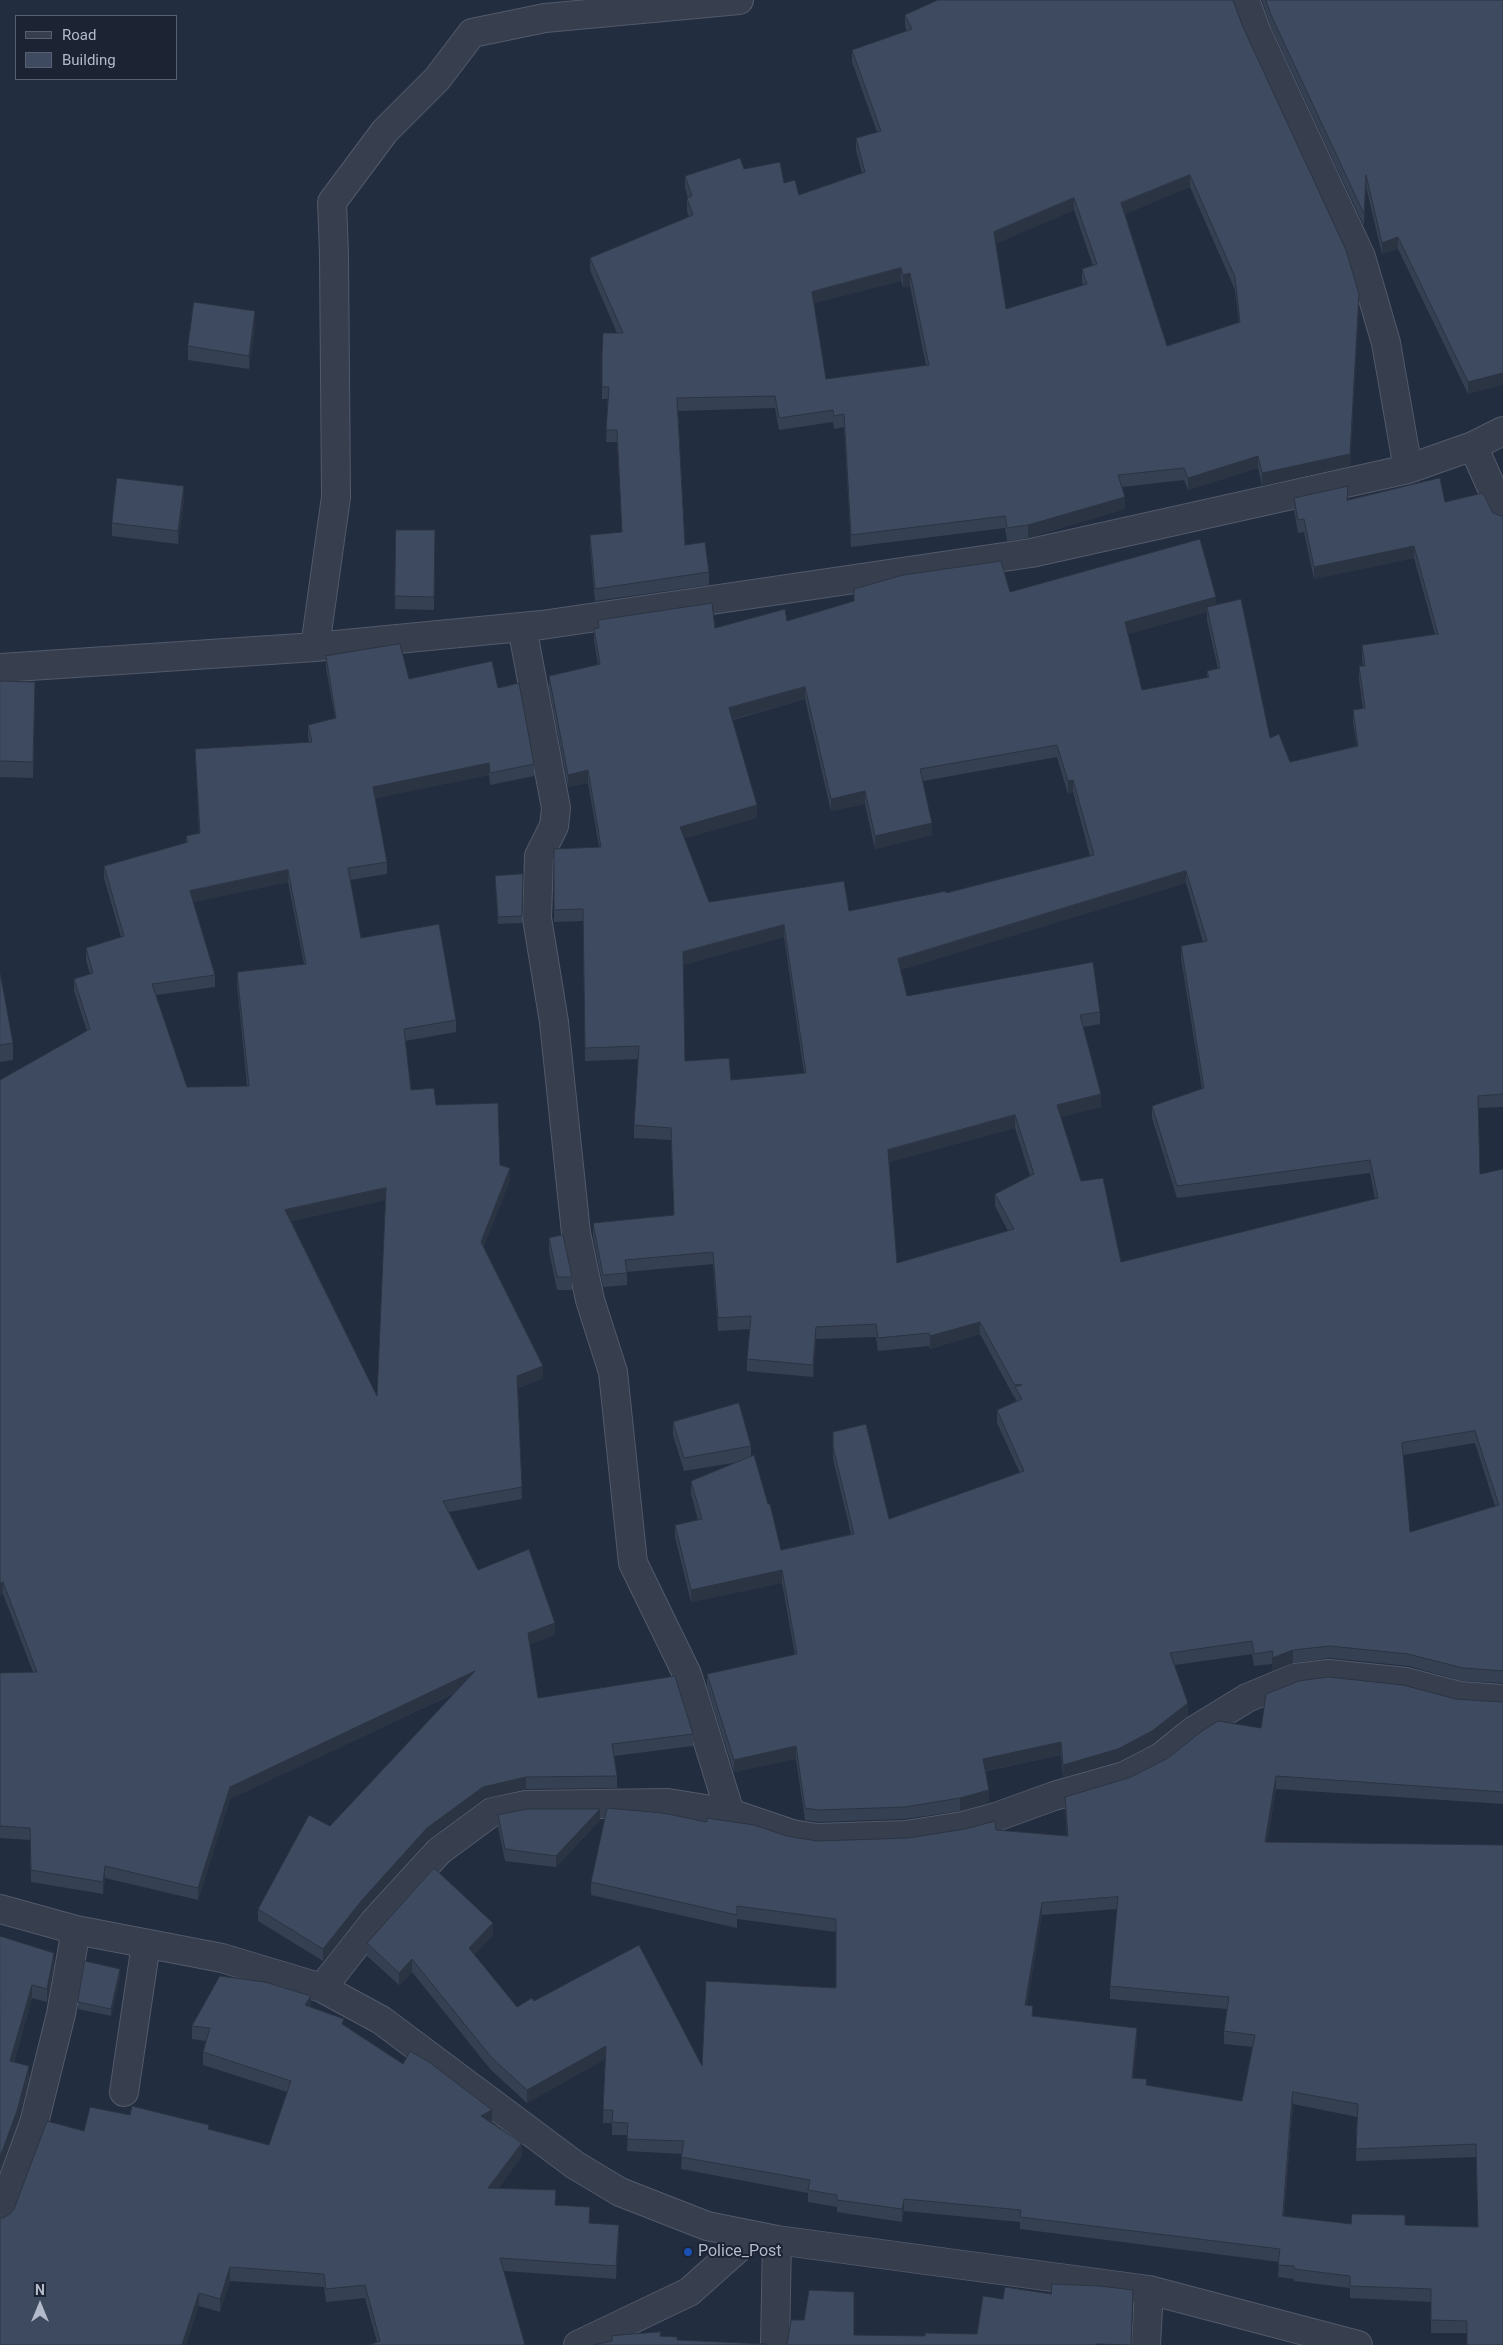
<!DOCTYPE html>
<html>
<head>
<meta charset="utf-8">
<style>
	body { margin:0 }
	#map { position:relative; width:1503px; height:2345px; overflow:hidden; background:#222d40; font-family:Roboto,sans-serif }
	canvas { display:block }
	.legend { position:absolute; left:15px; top:15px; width:162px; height:65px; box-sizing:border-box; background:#1c2434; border:1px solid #586070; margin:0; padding:6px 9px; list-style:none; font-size:15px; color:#b3baca }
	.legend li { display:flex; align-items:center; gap:10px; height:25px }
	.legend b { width:25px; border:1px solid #586070 }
	.north { position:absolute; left:15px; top:2280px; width:50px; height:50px; -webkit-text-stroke:4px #1c2434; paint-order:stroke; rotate:0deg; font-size:14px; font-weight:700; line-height:20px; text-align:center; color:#b3baca }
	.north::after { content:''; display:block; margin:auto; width:18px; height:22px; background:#b3baca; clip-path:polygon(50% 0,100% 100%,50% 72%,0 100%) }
</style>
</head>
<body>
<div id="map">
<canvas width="1503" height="2345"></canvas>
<ul class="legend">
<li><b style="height:6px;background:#373f4f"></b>Road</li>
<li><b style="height:14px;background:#3e4a60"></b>Building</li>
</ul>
<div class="north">N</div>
</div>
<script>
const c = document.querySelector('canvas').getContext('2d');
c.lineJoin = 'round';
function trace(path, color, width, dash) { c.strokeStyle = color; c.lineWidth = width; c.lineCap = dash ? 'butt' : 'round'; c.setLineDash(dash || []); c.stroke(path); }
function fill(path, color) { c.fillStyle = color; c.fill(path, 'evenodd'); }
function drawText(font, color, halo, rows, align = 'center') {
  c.font = font + ' Roboto,sans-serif'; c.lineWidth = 4; c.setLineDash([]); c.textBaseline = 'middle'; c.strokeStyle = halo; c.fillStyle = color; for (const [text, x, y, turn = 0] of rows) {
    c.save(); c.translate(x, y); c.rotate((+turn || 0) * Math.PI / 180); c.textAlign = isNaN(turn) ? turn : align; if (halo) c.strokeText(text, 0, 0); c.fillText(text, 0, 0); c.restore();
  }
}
const minor = new Path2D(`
	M 1245,0 L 1257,33 L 1361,257 L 1386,343 L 1408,469
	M 1473,446 L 1503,513
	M 522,627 L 556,808 L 554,826 L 539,856 L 537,918 L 554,1022 L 576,1233 L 590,1300 L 613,1372 L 633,1563 L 687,1674 L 730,1813
	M 315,647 L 336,497 L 334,254 L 332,202 L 385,131 L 437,79 L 472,33 L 545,18 L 739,0
	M 0,668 L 315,647 L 542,625 L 1031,553 L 1408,469 L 1473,446 L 1503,431
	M 0,1909 L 76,1930 L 222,1958 L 322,1988 L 381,2020 L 575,2165 L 620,2192 L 707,2226 L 777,2240 L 1149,2290 L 1358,2345
	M 322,1988 L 374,1922 L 439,1851 L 492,1812 L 526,1805 L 668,1803 L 730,1813 L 792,1834 L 817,1838 L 906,1835 L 963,1826 L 996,1817 L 1054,1796 L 1124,1776 L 1161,1757 L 1193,1731 L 1247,1698 L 1295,1678 L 1329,1674 L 1406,1682 L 1460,1696 L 1503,1699
	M 124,2092 L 146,1944
	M 0,2216 L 34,2123 L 61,2014 L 76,1930
	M 578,2345 L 689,2292 L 753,2235
	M 775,2345 L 777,2240
	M 1146,2345 L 1149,2290`);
trace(minor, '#525a6a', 30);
trace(minor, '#373f4f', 28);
fill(new Path2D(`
	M 1262,0 L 1503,0 L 1468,394 L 1398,249 L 1382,254 L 1366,187 L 1364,226 L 1271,27 Z
	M 905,15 L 1243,27 L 1359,306 L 1350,466 L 1262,486 L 1258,468 L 1188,490 L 1184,480 L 1122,487 L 1125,509 L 1028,538 L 1007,541 L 1005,528 L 851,547 L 844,427 L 834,429 L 833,422 L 779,430 L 775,408 L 678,411 L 685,545 L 709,572 L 709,585 L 595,601 L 590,548 L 590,535 L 622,532 L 617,442 L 606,442 L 608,399 L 602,399 L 602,353 L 617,333 L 590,270 L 590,258 L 689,217 L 687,211 L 687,198 L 688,198 L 685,188 L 685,176 L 744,169 L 784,183 L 799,195 L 862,173 L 856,150 L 856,138 L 877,132 L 852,62 L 852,50 L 907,31 L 905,27 ZM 1190,187 L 1235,290 L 1239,322 L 1167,346 L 1125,214 ZM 1074,210 L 1093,266 L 1082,269 L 1082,281 L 1083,285 L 1006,309 L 995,244 ZM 901,281 L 903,288 L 910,286 L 926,365 L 826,379 L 814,303 Z
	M 255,324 L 249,369 L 188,360 L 188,346 Z
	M 1294,498 L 1445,502 L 1493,513 L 1501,516 L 1503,516 L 1503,1107 L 1478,1108 L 1480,1174 L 1503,1169 L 1503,1683 L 1463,1681 L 1408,1666 L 1330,1658 L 1293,1663 L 1272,1671 L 1272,1664 L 1254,1666 L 1252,1654 L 1175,1665 L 1188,1716 L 1152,1744 L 1118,1761 L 1063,1777 L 1061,1755 L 986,1771 L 989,1803 L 960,1811 L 905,1819 L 818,1822 L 805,1820 L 796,1759 L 734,1772 L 707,1687 L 707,1674 L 795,1655 L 782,1583 L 691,1602 L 675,1537 L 675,1525 L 698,1520 L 691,1494 L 691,1481 L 739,1462 L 684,1471 L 673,1435 L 673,1422 L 751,1446 L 751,1456 L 781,1550 L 851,1534 L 833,1459 L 833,1432 L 889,1519 L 1020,1473 L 997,1423 L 997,1410 L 1016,1401 L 1015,1397 L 1014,1397 L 980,1334 L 930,1349 L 929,1346 L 878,1351 L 876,1337 L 816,1339 L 813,1377 L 747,1371 L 747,1359 L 750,1329 L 718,1331 L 713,1264 L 627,1272 L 627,1285 L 603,1287 L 593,1236 L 593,1223 L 674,1215 L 671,1140 L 634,1138 L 634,1125 L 638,1059 L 585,1061 L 583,921 L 554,922 L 554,849 L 599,847 L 588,783 L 568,787 L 549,688 L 549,676 L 598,665 L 594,641 L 594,629 L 598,628 L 598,620 L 715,628 L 787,621 L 854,601 L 854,589 L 1010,592 L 1216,605 L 1270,738 L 1290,762 L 1357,746 L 1353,723 L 1353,710 L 1363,709 L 1359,679 L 1359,666 L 1363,666 L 1362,658 L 1362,645 L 1435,634 L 1414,558 L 1314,579 L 1304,532 L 1298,533 L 1294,510 ZM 1207,612 L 1207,620 L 1218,669 L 1207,671 L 1207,678 L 1142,690 L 1128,634 ZM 805,699 L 831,811 L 865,804 L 875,849 L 932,835 L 923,781 L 1057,757 L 1068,794 L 1073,792 L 1090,856 L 946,893 L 849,911 L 709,902 L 684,838 L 757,818 L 733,720 ZM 1186,883 L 1203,942 L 1181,946 L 1181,958 L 1202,1089 L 1152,1106 L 1152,1118 L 1177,1198 L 1370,1173 L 1375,1199 L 1121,1262 L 1081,1181 L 1060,1117 L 1101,1107 L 1083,1027 L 1100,1024 L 1100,1012 L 907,996 L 900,970 ZM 784,937 L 804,1073 L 731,1080 L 685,1061 L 683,965 ZM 1015,1128 L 1030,1176 L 995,1194 L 995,1206 L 1008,1231 L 897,1263 L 889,1162 ZM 1475,1443 L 1495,1506 L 1410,1532 L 1403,1455 Z
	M 184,499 L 178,544 L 112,536 L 112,523 Z
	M 396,530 L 435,530 L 434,610 L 395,609 Z
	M 326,656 L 409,679 L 498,688 L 534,764 L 534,776 L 490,785 L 489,775 L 375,798 L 387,862 L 387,874 L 350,880 L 361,938 L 456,1020 L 456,1032 L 405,1041 L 411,1090 L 436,1105 L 500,1165 L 510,1180 L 483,1248 L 543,1378 L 518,1388 L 522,1499 L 449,1512 L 478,1570 L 555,1635 L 530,1644 L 538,1698 L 693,1734 L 693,1746 L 614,1756 L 617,1776 L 617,1788 L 526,1789 L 483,1799 L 427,1840 L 362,1912 L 323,1961 L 258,1921 L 258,1909 L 330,1826 L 455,1693 L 230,1799 L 198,1900 L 105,1878 L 103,1894 L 31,1882 L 30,1840 L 0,1838 L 0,1673 L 33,1672 L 3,1594 L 0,1595 L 0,1080 L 87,1031 L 74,991 L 74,979 L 90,974 L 86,960 L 86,948 L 121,937 L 104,878 L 104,866 L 186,843 L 186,836 L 199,833 L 195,749 L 309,742 L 308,737 L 308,725 L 335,718 L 326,668 ZM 288,882 L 304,964 L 237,972 L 237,984 L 247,1086 L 187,1087 L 156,995 L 215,987 L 215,975 L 193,902 ZM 386,1200 L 377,1396 L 291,1221 Z
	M 0,681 L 35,698 L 33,778 L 0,777 Z
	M 523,874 L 522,923 L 498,924 L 495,876 Z
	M 0,972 L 13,1043 L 13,1060 L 0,1062 Z
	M 549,1238 L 572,1277 L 572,1290 L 557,1290 L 549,1251 Z
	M 1456,1699 L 1503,1702 L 1503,1804 L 1276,1789 L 1267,1842 L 1503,1845 L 1503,2345 L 1467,2333 L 1431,2333 L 1431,2302 L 1350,2298 L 1350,2288 L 1294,2281 L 1294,2279 L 1278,2277 L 1279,2262 L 1020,2229 L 1020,2222 L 904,2211 L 902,2222 L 837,2212 L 837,2207 L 808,2202 L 808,2193 L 681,2169 L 682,2154 L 627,2151 L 628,2135 L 612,2135 L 612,2123 L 603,2123 L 605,2059 L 527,2103 L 491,2070 L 412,1972 L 399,1985 L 367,1956 L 367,1943 L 493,1935 L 474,1955 L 517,2007 L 534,2001 L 702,2066 L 836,1988 L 836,1932 L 737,1919 L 737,1928 L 591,1895 L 591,1882 L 707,1822 L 817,1841 L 908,1838 L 996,1830 L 1067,1836 L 1065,1809 L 1065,1797 L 1131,1777 L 1261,1728 ZM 1117,1909 L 1110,1986 L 1110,1999 L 1227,2009 L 1224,2031 L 1224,2044 L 1252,2047 L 1242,2101 L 1147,2085 L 1133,2078 L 1137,2040 L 1033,2017 L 1027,2005 L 1042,1915 ZM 1293,2104 L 1357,2117 L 1356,2161 L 1476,2157 L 1478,2227 L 1351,2224 L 1284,2216 Z
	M 498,1815 L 600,1820 L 556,1867 L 505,1861 L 498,1827 Z
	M 0,1936 L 54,1966 L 47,2002 L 32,1998 L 14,2062 L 29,2079 L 17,2124 L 0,2171 Z
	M 120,1976 L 111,2016 L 78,2009 L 78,2002 Z
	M 311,2007 L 344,2025 L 492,2123 L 522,2156 L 498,2189 L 556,2205 L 619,2238 L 616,2279 L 504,2271 L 525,2345 L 377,2342 L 365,2298 L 326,2302 L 324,2287 L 230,2281 L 220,2312 L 199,2306 L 3,2218 L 10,2214 L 84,2131 L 130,2115 L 209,2129 L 269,2145 L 287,2092 L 203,2065 L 203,2052 L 206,2041 L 192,2039 L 192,2026 Z`), '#354053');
fill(new Path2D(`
	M 1190,175 L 1190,187 L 1121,216 L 1121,203 Z
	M 1366,175 L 1366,187 L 1364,226 L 1364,214 Z
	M 1074,198 L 1074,210 L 994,245 L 994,232 Z
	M 1398,237 L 1398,249 L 1382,254 L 1382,243 Z
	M 901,268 L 901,281 L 812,304 L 812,292 Z
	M 910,273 L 910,286 L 903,288 L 903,275 Z
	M 1359,294 L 1359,306 L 1350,466 L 1262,486 L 1262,473 Z
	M 255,311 L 255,324 L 249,369 L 249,356 Z
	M 1503,373 L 1503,385 L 1468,394 L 1468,382 Z
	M 1258,456 L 1258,468 L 1188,490 L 1188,478 Z
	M 184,486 L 184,499 L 178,544 L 178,531 Z
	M 1125,497 L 1125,509 L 1028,538 L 1028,525 Z
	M 1414,546 L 1414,558 L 1314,579 L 1314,567 Z
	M 1216,597 L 1216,610 L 1207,607 L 1207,612 L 1125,635 L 1125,622 Z
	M 805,687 L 805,699 L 729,720 L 729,708 Z
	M 489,763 L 489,775 L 373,799 L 373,787 Z
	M 588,770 L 588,783 L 568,787 L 568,775 Z
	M 1073,780 L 1073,792 L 1068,794 L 1068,781 Z
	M 865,791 L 865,804 L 831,811 L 831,799 Z
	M 757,805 L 757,818 L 680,840 L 680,827 Z
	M 932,823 L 932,835 L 875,849 L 875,836 Z
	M 288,870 L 288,882 L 190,903 L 190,891 Z
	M 1186,871 L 1186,883 L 898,971 L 898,959 Z
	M 784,925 L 784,937 L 683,965 L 683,952 Z
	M 1101,1094 L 1101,1107 L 1057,1118 L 1057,1105 Z
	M 1015,1115 L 1015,1128 L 888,1162 L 888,1150 Z
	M 510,1168 L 510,1180 L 481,1254 L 481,1242 Z
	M 386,1188 L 386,1200 L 285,1222 L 285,1210 Z
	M 980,1322 L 980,1334 L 930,1349 L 930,1336 Z
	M 816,1327 L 816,1339 L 813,1377 L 813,1365 Z
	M 543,1366 L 543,1378 L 517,1388 L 517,1376 Z
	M 782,1570 L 782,1583 L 691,1602 L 691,1590 Z
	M 3,1582 L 3,1594 L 0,1595 L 0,1583 Z
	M 555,1623 L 555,1635 L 528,1645 L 528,1633 Z
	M 1293,1650 L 1293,1663 L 1272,1671 L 1272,1658 Z
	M 475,1671 L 475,1683 L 230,1799 L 198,1900 L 198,1888 L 230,1787 Z
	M 1188,1703 L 1188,1716 L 1152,1744 L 1118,1761 L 1063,1777 L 1063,1765 Z
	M 1061,1742 L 1061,1755 L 983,1771 L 983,1759 Z
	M 796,1746 L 796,1759 L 734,1772 L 734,1760 Z
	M 1276,1776 L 1276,1789 L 1265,1855 L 1265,1842 Z
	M 526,1777 L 526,1789 L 483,1799 L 427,1840 L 362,1912 L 323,1961 L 323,1949 L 362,1900 L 427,1828 L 483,1787 Z
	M 989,1790 L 989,1803 L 960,1811 L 960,1798 Z
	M 600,1809 L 600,1820 L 556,1867 L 556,1856 Z
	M 105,1866 L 105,1878 L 103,1894 L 103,1882 Z
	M 1042,1903 L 1042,1915 L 1025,2017 L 1025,2005 Z
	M 493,1923 L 493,1935 L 469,1961 L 469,1948 Z
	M 54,1953 L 54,1966 L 47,2002 L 47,1989 Z
	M 412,1959 L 412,1972 L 399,1985 L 399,1973 Z
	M 120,1969 L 120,1976 L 111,2016 L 111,2009 Z
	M 32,1985 L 32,1998 L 10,2074 L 10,2061 Z
	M 311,1996 L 311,2009 L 305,2005 Z
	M 1137,2028 L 1137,2040 L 1132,2090 L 1132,2078 Z
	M 606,2046 L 606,2059 L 527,2103 L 527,2090 Z
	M 29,2066 L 29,2079 L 17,2124 L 0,2171 L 0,2157 Z
	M 1293,2092 L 1293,2104 L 1283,2228 L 1283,2216 Z
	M 492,2110 L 492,2123 L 481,2129 L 481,2116 Z
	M 522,2143 L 522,2156 L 488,2202 L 488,2188 Z
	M 904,2199 L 904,2211 L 902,2222 L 902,2209 Z
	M 619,2225 L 619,2238 L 616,2279 L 616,2266 Z
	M 230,2267 L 230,2281 L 220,2312 L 220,2299 Z
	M 199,2293 L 199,2306 L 186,2345 L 182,2345 Z`), '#2b3443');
const building = new Path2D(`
	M 938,0 L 1233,0 L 1243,27 L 1346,250 L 1359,294 L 1350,454 L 1262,473 L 1258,456 L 1188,478 L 1184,468 L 1118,475 L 1125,497 L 1028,525 L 1007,528 L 1005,516 L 851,535 L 844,414 L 834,416 L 833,410 L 779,418 L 775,396 L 677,398 L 685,545 L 705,542 L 709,572 L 595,589 L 590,535 L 622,532 L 617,430 L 606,430 L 609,387 L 602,387 L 602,353 L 603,333 L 623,333 L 590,258 L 693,215 L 687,198 L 692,196 L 685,176 L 740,158 L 744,169 L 780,162 L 784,183 L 795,180 L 799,195 L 865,172 L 856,138 L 881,131 L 852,50 L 912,29 L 905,15 ZM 1190,175 L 1235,277 L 1240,322 L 1167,346 L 1121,203 ZM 1074,198 L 1097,264 L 1082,269 L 1087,284 L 1006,309 L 994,232 ZM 901,268 L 903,275 L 910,273 L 929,365 L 826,379 L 812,292 Z
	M 1266,0 L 1503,0 L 1503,373 L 1468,382 L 1398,237 L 1382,243 L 1366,175 L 1364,214 L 1271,15 Z
	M 194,302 L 255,311 L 249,356 L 188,346 Z
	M 117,478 L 184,486 L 178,531 L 112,523 Z
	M 1440,478 L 1445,502 L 1483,493 L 1493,513 L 1501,516 L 1503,516 L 1503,1094 L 1478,1096 L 1480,1174 L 1503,1169 L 1503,1671 L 1463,1668 L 1408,1654 L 1330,1646 L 1293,1650 L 1272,1658 L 1273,1651 L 1254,1654 L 1252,1641 L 1170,1653 L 1188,1703 L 1152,1731 L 1118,1749 L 1063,1765 L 1061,1742 L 983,1759 L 989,1790 L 960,1798 L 905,1807 L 818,1810 L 805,1808 L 796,1746 L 734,1760 L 707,1674 L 797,1654 L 782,1570 L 691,1590 L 675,1525 L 702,1519 L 691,1481 L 754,1455 L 768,1504 L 770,1504 L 781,1550 L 854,1534 L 833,1447 L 833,1432 L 866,1424 L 889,1519 L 1024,1471 L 997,1410 L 1022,1399 L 1015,1387 L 1022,1385 L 1014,1384 L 980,1322 L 930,1336 L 929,1333 L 878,1338 L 876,1324 L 816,1327 L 813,1365 L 747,1359 L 751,1316 L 718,1318 L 713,1252 L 625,1260 L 627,1273 L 603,1275 L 593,1223 L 674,1215 L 671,1128 L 634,1125 L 639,1046 L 585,1048 L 583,909 L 554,910 L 554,849 L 601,847 L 588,770 L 568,775 L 549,676 L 600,664 L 594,629 L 599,628 L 598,620 L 712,603 L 715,628 L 785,609 L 787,621 L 854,601 L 854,589 L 903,575 L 1001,561 L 1010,592 L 1200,539 L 1216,597 L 1125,622 L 1142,690 L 1209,677 L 1207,671 L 1220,668 L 1207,607 L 1241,599 L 1270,738 L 1279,734 L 1290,762 L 1358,746 L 1353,710 L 1365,708 L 1359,666 L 1365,666 L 1362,645 L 1438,634 L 1414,546 L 1314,567 L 1304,519 L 1298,520 L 1294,498 L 1348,486 L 1347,500 ZM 805,687 L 831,799 L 865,791 L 875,836 L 932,823 L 920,769 L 1057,745 L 1068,781 L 1073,780 L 1094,855 L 946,893 L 946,891 L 849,911 L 844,881 L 709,902 L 680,827 L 757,805 L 729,708 ZM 1186,871 L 1207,941 L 1181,946 L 1204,1088 L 1152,1106 L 1177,1186 L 1370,1160 L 1378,1198 L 1121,1262 L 1103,1178 L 1081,1181 L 1057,1105 L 1101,1094 L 1080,1015 L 1100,1012 L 1093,962 L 907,996 L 898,959 ZM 784,925 L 806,1073 L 731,1080 L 729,1058 L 685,1061 L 683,952 ZM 1015,1115 L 1034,1174 L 995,1194 L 1014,1229 L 897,1263 L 888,1150 ZM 1475,1431 L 1499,1505 L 1410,1532 L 1402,1443 Z
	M 396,530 L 435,530 L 434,597 L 395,596 Z
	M 400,644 L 409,679 L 492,661 L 498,688 L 519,683 L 534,764 L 490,773 L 489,763 L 373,787 L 387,862 L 348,868 L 361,938 L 439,924 L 456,1020 L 404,1029 L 411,1090 L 434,1088 L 436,1105 L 498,1103 L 500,1165 L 510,1168 L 481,1242 L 543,1366 L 517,1376 L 522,1487 L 443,1501 L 478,1570 L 529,1549 L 555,1623 L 528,1633 L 538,1698 L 675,1676 L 693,1734 L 612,1744 L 617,1776 L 526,1777 L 483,1787 L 427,1828 L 362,1900 L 323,1949 L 258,1909 L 309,1815 L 330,1826 L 475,1671 L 230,1787 L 198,1888 L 105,1866 L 103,1882 L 31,1870 L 30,1828 L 0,1826 L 0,1673 L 37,1672 L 3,1582 L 0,1583 L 0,1080 L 90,1029 L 74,979 L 93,973 L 86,948 L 124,936 L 104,866 L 188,842 L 186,836 L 200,833 L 195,749 L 312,742 L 308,725 L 336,718 L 326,656 ZM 288,870 L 306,964 L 237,972 L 249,1086 L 187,1087 L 152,984 L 215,975 L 190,891 ZM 386,1188 L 377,1396 L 285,1210 Z
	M 0,681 L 35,682 L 33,762 L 0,761 Z
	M 523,874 L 522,916 L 498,917 L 495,876 Z
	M 0,972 L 13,1043 L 0,1045 Z
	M 563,1235 L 572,1277 L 557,1277 L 549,1238 Z
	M 739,1403 L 751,1446 L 684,1458 L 673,1422 Z
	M 1329,1677 L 1403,1685 L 1456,1699 L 1503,1702 L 1503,1792 L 1276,1776 L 1265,1842 L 1503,1845 L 1503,2345 L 1467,2345 L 1467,2321 L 1431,2320 L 1431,2289 L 1350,2286 L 1350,2276 L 1294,2269 L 1294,2266 L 1278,2265 L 1280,2249 L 1020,2217 L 1021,2210 L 904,2199 L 902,2209 L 837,2200 L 837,2195 L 808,2190 L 810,2180 L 681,2157 L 684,2141 L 627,2139 L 628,2123 L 612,2122 L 613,2110 L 603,2110 L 606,2046 L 527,2090 L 491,2057 L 412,1959 L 399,1973 L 367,1943 L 434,1868 L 493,1923 L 469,1948 L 517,2007 L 532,1998 L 534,2001 L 639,1945 L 702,2066 L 706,1981 L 836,1988 L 836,1919 L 737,1906 L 737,1915 L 591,1882 L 607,1808 L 663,1813 L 707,1822 L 707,1818 L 754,1825 L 787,1836 L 817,1841 L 908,1838 L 965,1829 L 995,1821 L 996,1830 L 1068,1836 L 1065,1797 L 1131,1777 L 1168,1758 L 1202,1731 L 1218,1721 L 1261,1728 L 1266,1694 L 1299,1681 ZM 1118,1897 L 1110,1986 L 1229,1997 L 1224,2031 L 1255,2035 L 1242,2101 L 1146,2085 L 1147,2079 L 1132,2078 L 1137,2028 L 1032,2016 L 1033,2006 L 1025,2005 L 1042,1903 ZM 1293,2092 L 1358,2104 L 1356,2149 L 1476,2144 L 1478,2227 L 1405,2225 L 1405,2215 L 1352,2214 L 1351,2224 L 1283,2216 Z
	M 528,1809 L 600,1809 L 556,1856 L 505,1849 L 498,1815 Z
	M 0,1936 L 54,1953 L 47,1989 L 32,1985 L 10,2061 L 29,2066 L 17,2111 L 0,2157 Z
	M 85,1961 L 120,1969 L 111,2009 L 78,2002 Z
	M 220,1976 L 265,1982 L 311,1996 L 305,2005 L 344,2019 L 342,2024 L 403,2064 L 410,2051 L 429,2062 L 492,2110 L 481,2116 L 522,2143 L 488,2188 L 556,2190 L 555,2205 L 590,2207 L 589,2223 L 619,2225 L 616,2266 L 500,2258 L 525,2345 L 369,2345 L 380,2341 L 365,2285 L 326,2289 L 324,2274 L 230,2267 L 220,2299 L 199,2293 L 182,2345 L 0,2345 L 0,2218 L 3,2218 L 10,2214 L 14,2209 L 47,2121 L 84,2131 L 90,2107 L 130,2115 L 132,2106 L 209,2125 L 208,2129 L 269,2145 L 291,2081 L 203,2052 L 210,2028 L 192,2026 Z
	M 1052,2284 L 1100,2286 L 1133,2290 L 1131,2345 L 1096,2344 L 1096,2345 L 787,2345 L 791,2320 L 804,2320 L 809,2290 L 854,2292 L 854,2335 L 925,2336 L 925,2333 L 977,2334 L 983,2296 L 1003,2299 L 1005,2287 L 1051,2294 Z
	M 661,2332 L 660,2336 L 677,2337 L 677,2340 L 766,2344 L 768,2345 L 593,2345 L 612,2341 L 612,2336 Z`);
fill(building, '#3e4a60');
trace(building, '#2b3443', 1);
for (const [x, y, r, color] of [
	[688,2252,5,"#1a4fb4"]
]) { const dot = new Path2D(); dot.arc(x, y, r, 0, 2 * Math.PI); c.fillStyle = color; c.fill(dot); trace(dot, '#1c2434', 2); }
drawText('16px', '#b3baca', '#1c2434', [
	["Police_Post",698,2252]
], 'left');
</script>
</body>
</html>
